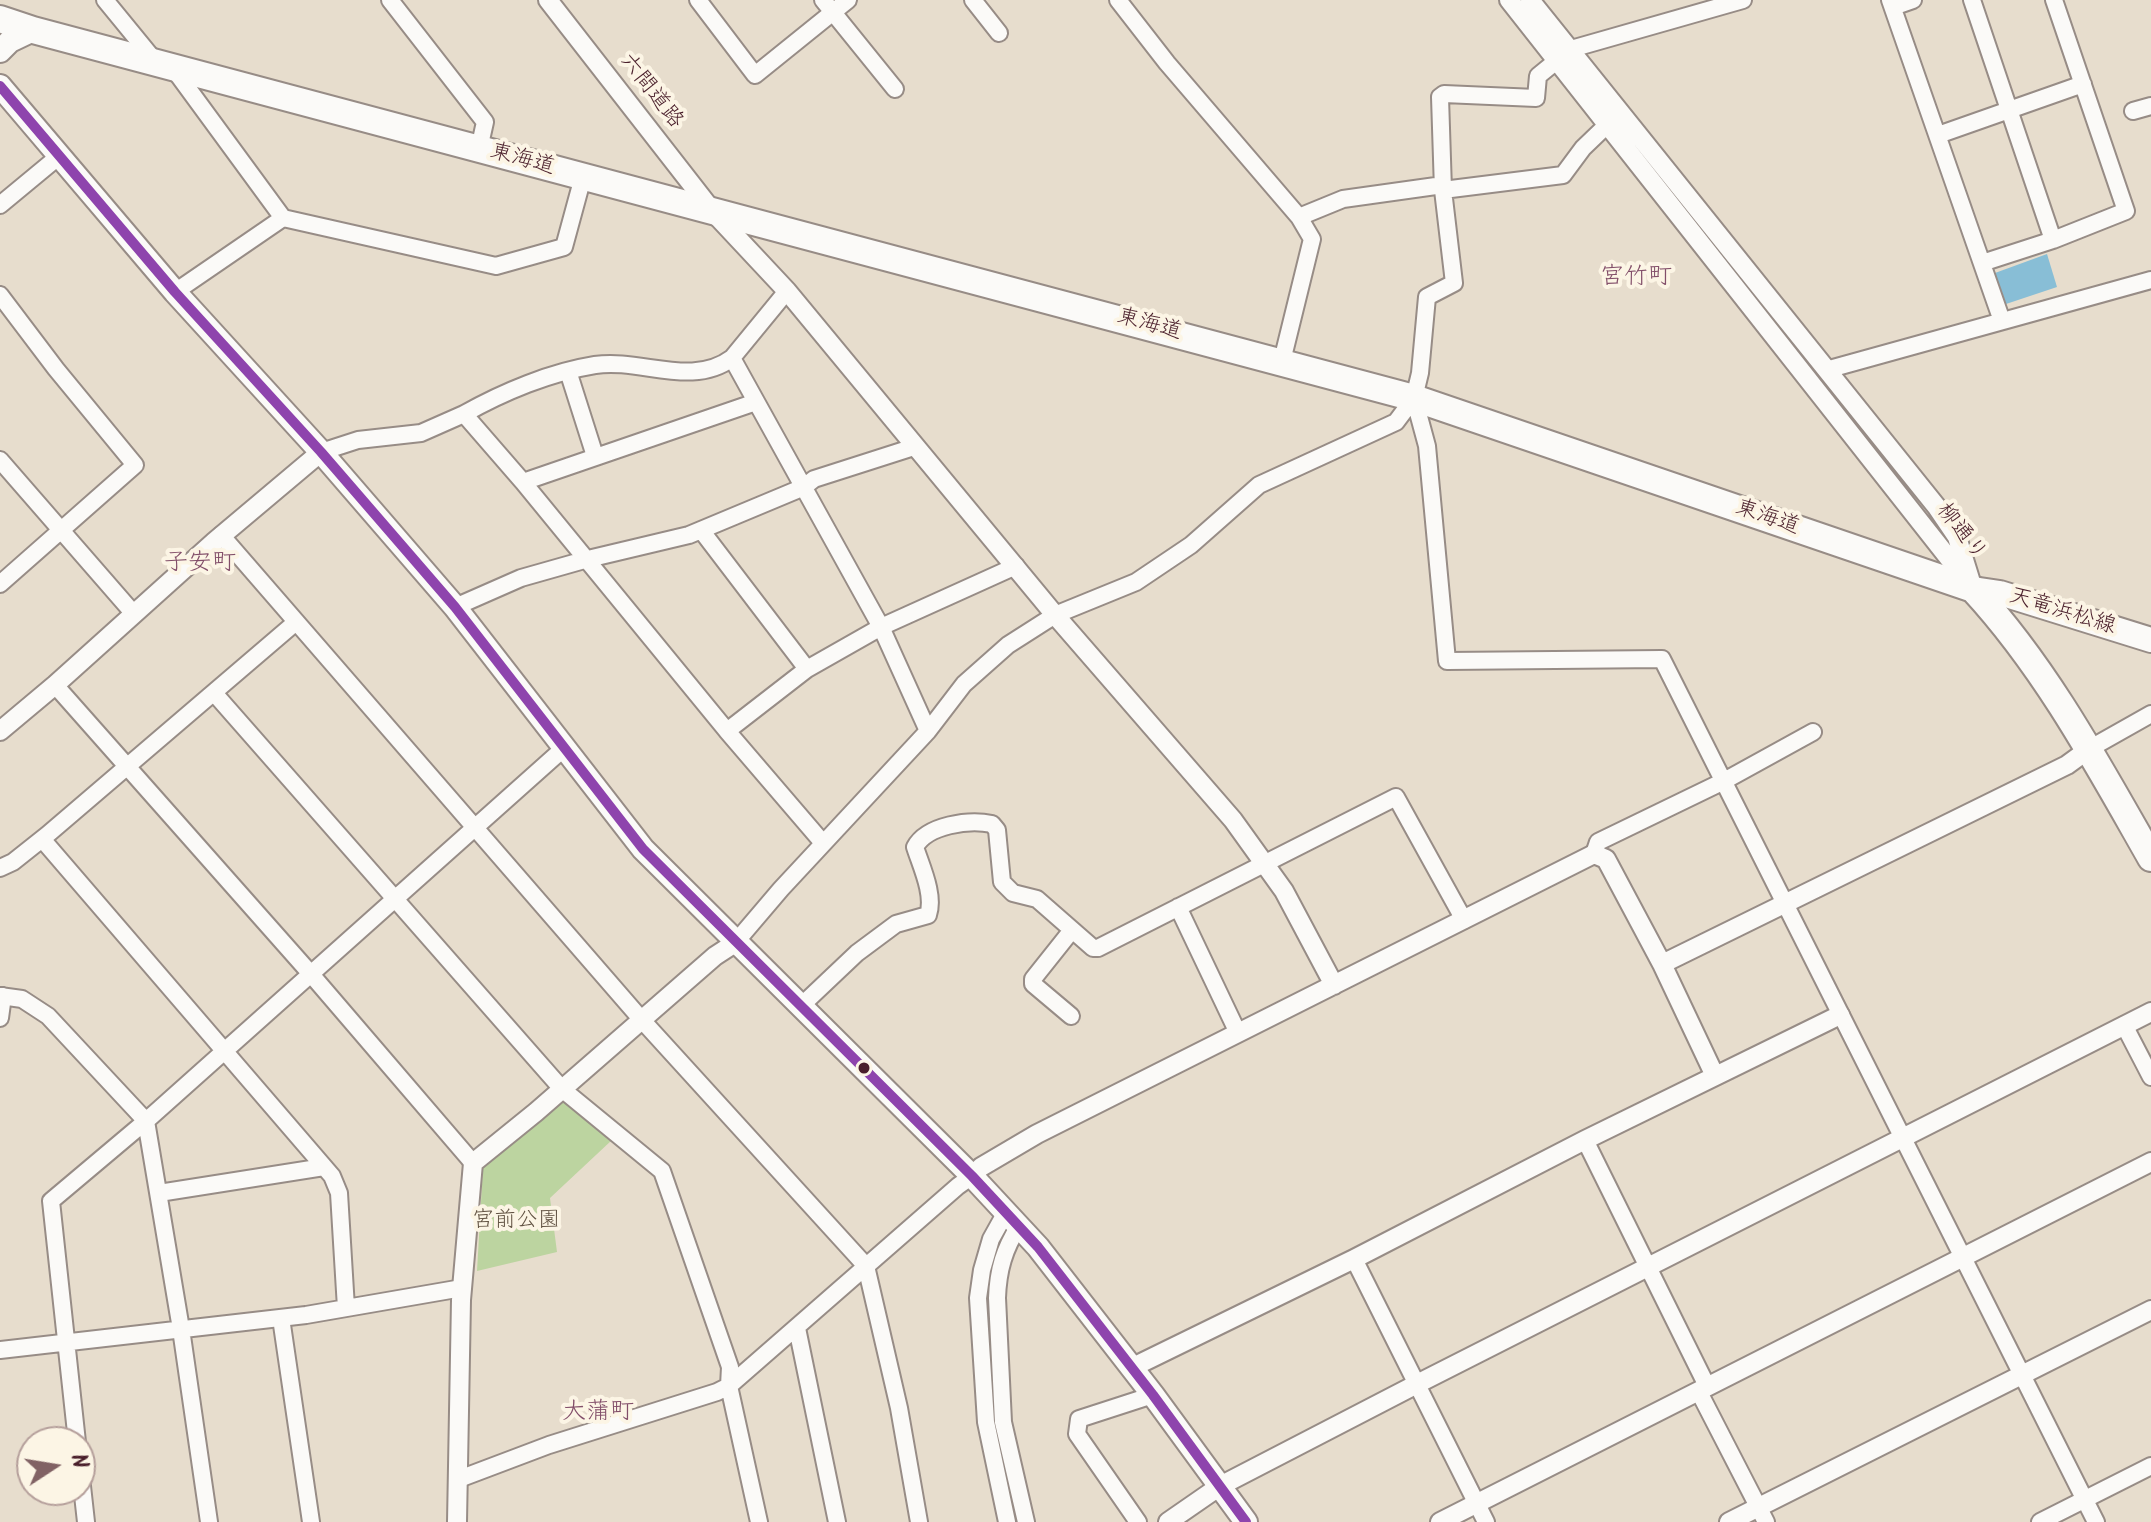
<!DOCTYPE html>
<html>
<head>
<meta charset="utf-8">
<style>
	body { margin:0 }
	#map { position:relative; width:2151px; height:1522px; overflow:hidden; background:#e7ddcd; font-family:Kalam,sans-serif }
	canvas { display:block }
	.north { position:absolute; left:16px; top:1426px; width:80px; height:80px; box-sizing:border-box; background:#fcf5e5; border:2px solid #b59f9b; border-radius:50%; rotate:78deg; font-size:22px; font-weight:700; line-height:32px; text-align:center; color:#4a1f2b }
	.north::after { content:''; display:block; margin:auto; width:28px; height:36px; background:#816264; clip-path:polygon(50% 0,100% 100%,50% 72%,0 100%) }
</style>
</head>
<body>
<div id="map">
<canvas width="2151" height="1522"></canvas>
<div class="north">N</div>
</div>
<script>
const c = document.querySelector('canvas').getContext('2d');
c.lineJoin = 'round';
function fill(path, color) { c.fillStyle = color; c.fill(path, 'evenodd'); }
function trace(path, color, width, dash) { c.strokeStyle = color; c.lineWidth = width; c.lineCap = dash ? 'butt' : 'round'; c.setLineDash(dash || []); c.stroke(path); }
function drawText(font, color, halo, rows, align = 'center') {
  c.font = font + ' Kalam,"Klee One",sans-serif'; c.lineWidth = 8; c.setLineDash([]); c.textBaseline = 'middle'; c.strokeStyle = halo; c.fillStyle = color; for (const [text, x, y, turn = 0] of rows) {
    c.save(); c.translate(x, y); c.rotate((+turn || 0) * Math.PI / 180); c.textAlign = isNaN(turn) ? turn : align; if (halo) c.strokeText(text, 0, 0); c.fillText(text, 0, 0); c.restore();
  }
}
fill(new Path2D(`
	M 562,1101 L 612,1140 L 550,1198 L 557,1252 L 477,1271 L 483,1167 Z`), '#bcd4a0');
fill(new Path2D(`
	M 2047,254 L 2057,287 L 2006,304 L 1995,273 Z`), '#88bed6');
trace(new Path2D(`
	M 994,1394 L 989,1295 L 992,1265 L 1003,1235
	M 1015,1509 L 1018,1522`), '#88bed6', 4);
const minor = new Path2D(`
	M 105,0 L 155,61
	M 390,0 L 485,122 L 479,149
	M 698,0 L 755,75 L 848,0
	M 823,0 L 895,89
	M 973,0 L 999,33
	M 1118,0 L 1167,63 L 1299,217 L 1312,239 L 1282,361
	M 1890,0 L 2002,321
	M 1972,0 L 2053,240
	M 1893,7 L 1913,0
	M 173,68 L 283,218
	M 2133,111 L 2151,106
	M 1938,135 L 2083,84
	M 1443,190 L 1563,175 L 1583,148 L 1608,124
	M 0,205 L 58,157
	M 1299,217 L 1343,199 L 1443,185
	M 1982,263 L 2053,240 L 2126,211 L 2054,0
	M 787,291 L 732,358 L 881,627 L 928,731
	M 175,292 L 283,218 L 496,266 L 564,247 L 583,177
	M 0,295 L 56,369 L 135,465 L 0,584
	M 1826,370 L 2151,280
	M 568,371 L 595,456
	M 1414,398 L 1427,446 L 1447,661 L 1662,659 L 2096,1522
	M 756,402 L 523,482 L 727,731 L 823,843
	M 321,452 L 358,440 L 421,433 L 464,414
	M 0,460 L 134,614
	M 523,482 L 464,414 C 503,392 551,372 595,365 C 641,358 692,388 732,358
	M 701,530 L 807,669
	M 221,535 L 641,1019 L 866,1266 L 899,1408 L 919,1522
	M 455,607 L 521,578 L 588,559 L 689,535 L 804,487 L 814,479 L 914,447
	M 55,685 L 310,973 L 473,1163
	M 215,694 L 562,1089 L 662,1171 L 730,1367 L 729,1386 L 759,1522
	M 727,731 L 807,669 L 881,627 L 1016,566
	M 2089,749 L 2151,714
	M 42,839 L 332,1176 L 339,1193 L 346,1308
	M 1594,854 L 1598,842 L 1724,781 L 1813,732
	M 0,868 L 13,862 L 47,835 L 296,622
	M 1178,907 L 1238,1033
	M 735,943 L 781,889 L 928,731 L 964,684 L 1008,645 L 1055,615 L 1136,582 L 1191,545 L 1259,485 L 1396,422 L 1414,398 L 1420,373 L 1427,297 L 1454,283 L 1443,190 L 1440,97 L 1444,94 L 1536,98 L 1538,76 L 1571,49 L 1743,0
	M 0,996 L 22,999 L 48,1016 L 146,1121 L 181,1329 L 209,1522
	M 801,1006 L 857,953 L 896,924 L 928,915 C 935,895 921,866 915,847 C 927,825 969,819 992,824 L 997,830 L 1002,882 L 1013,893 L 1037,899 L 1093,948 L 1098,948 L 1396,797 L 1464,920
	M 1071,1016 L 1033,984 L 1033,979 L 1072,930
	M 0,1018 L 3,996
	M 2124,1025 L 2151,1077
	M 1585,1140 L 1707,1386
	M 159,1193 L 324,1167
	M 1006,1212 L 991,1239 L 982,1270 L 978,1298 L 986,1422 L 1007,1522
	M 1019,1226 C 1004,1249 998,1270 997,1298 L 1003,1422 L 1026,1522
	M 1354,1259 L 1486,1522
	M 281,1318 L 311,1522
	M 797,1328 L 837,1522
	M 0,1350 L 306,1315 L 462,1288
	M 1699,1392 L 1766,1522
	M 77,1442 L 51,1201 L 146,1121 L 563,749
	M 80,1468 L 86,1522
	M 459,1479 L 549,1445 L 717,1392 L 729,1386 L 958,1186 L 972,1176
	M 1138,1522 L 1077,1434 L 1079,1419 L 1153,1395
	M 2040,1522 L 2151,1466`);
const tertiary = new Path2D(`
	M 548,0 L 714,213 L 787,291 L 1055,615 L 1233,820 L 1284,891 L 1334,985
	M 1509,0 L 1973,589
	M 1530,0 L 1936,506 L 1957,537 L 1970,579
	M 0,731 L 55,685 L 214,542 L 321,452
	M 1662,964 L 2067,765 L 2089,749
	M 972,1176 L 981,1167 L 1037,1134 L 1594,854 L 1606,859 L 1662,964 L 1715,1076
	M 1131,1368 L 1354,1259 L 1585,1140 L 1840,1015
	M 457,1522 L 461,1300 L 473,1163 L 536,1112 L 715,956 L 735,943
	M 1168,1522 L 1220,1486 L 1417,1384 L 2151,1012
	M 1440,1522 L 2151,1162
	M 1729,1522 L 2151,1310`);
const secondary = new Path2D(`
	M 0,51 L 10,41 L 33,30
	M 0,86 L 175,292 L 321,452 L 455,607 L 643,849 L 972,1176 L 1038,1247 L 1153,1395 L 1246,1522`);
const primary = new Path2D(`
	M 1973,589 L 2000,593 L 2151,640`);
const trunk = new Path2D(`
	M 0,19 L 33,30 L 1414,398 L 1973,589 C 2046,668 2098,765 2151,858`);
trace(minor, '#978c86', 20);
trace(tertiary, '#978c86', 22);
trace(secondary, '#978c86', 26);
trace(primary, '#978c86', 28);
trace(trunk, '#978c86', 30);
trace(minor, '#fbfaf8', 16);
trace(tertiary, '#fbfaf8', 18);
trace(secondary, '#fbfaf8', 22);
trace(primary, '#fbfaf8', 24);
trace(trunk, '#fbfaf8', 26);
trace(new Path2D(`
	M 0,86 L 175,292 L 321,452 L 455,607 L 643,849 L 972,1176 L 1038,1247 L 1153,1395 L 1246,1522`), '#8e44ad', 10);
for (const [x, y, r, color] of [
	[864,1068,7,"#4a1f2b"]
]) { const dot = new Path2D(); dot.arc(x, y, r, 0, 2 * Math.PI); c.fillStyle = color; c.fill(dot); trace(dot, '#fcf5e5', 3); }
drawText('22px', '#4a1f2b', '#fcf5e5', [
	["六間道路",650,92,52],
	["東海道",522,161,15],
	["東海道",1149,326,15],
	["東海道",1767,519,19],
	["柳通り",1960,533,52],
	["天竜浜松線",2062,613,17]
]);
drawText('22px', '#625343', '#fcf5e5', [
	["宮前公園",516,1222]
]);
drawText('24px', '#824e69', '#fcf5e5', [
	["宮竹町",1636,279],
	["子安町",200,565],
	["大蒲町",598,1414]
]);
</script>
</body>
</html>
